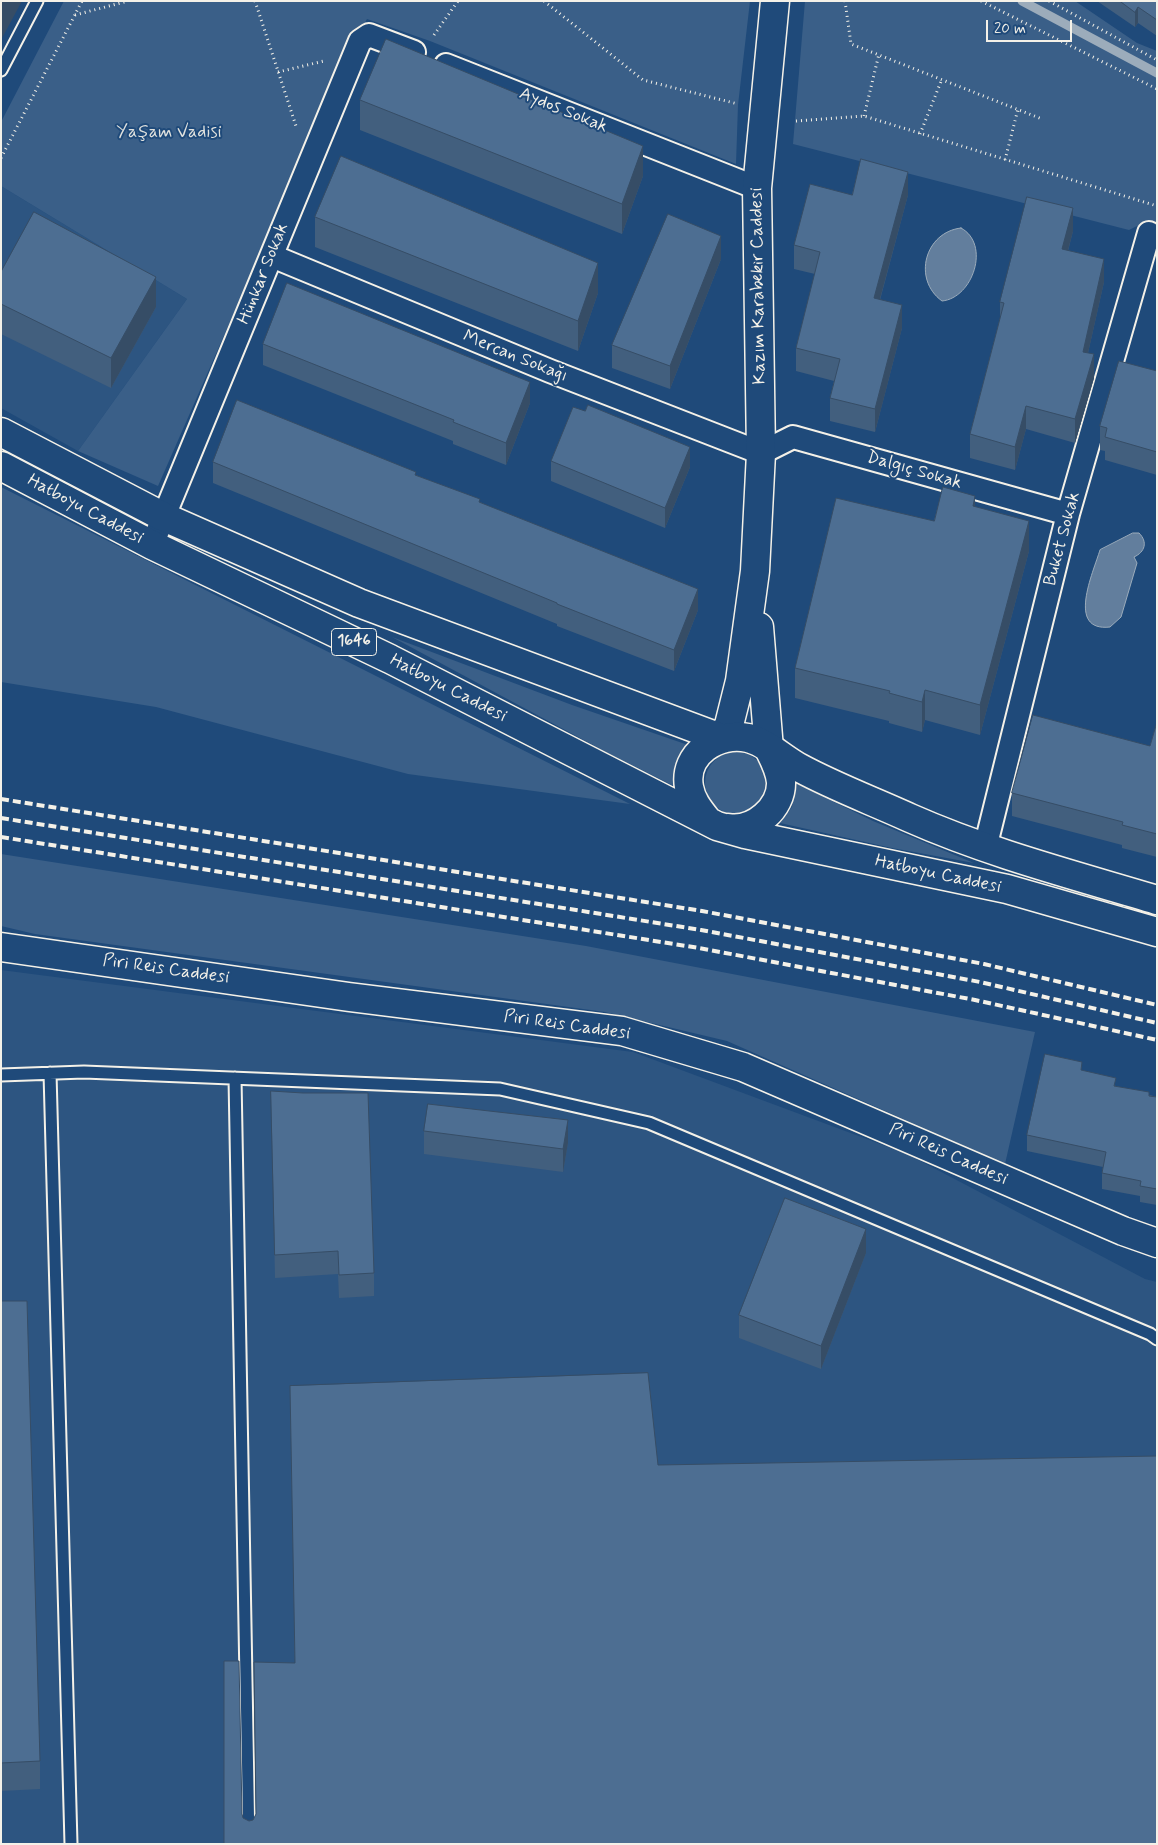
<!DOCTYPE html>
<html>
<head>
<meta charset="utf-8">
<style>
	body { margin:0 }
	#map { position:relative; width:1158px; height:1845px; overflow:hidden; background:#1f4a7a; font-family:Mynerve,sans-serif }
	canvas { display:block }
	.frame { position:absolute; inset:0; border:2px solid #f4f1e8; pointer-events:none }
	.scale { position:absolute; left:986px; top:20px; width:86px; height:22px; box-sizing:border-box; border:2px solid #f4f1e8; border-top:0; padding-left:6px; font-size:15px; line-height:18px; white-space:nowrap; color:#f4f1e8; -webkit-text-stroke:4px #1f4a7a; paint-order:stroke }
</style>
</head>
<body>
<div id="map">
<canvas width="1158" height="1845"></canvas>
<div class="frame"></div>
<div class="scale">20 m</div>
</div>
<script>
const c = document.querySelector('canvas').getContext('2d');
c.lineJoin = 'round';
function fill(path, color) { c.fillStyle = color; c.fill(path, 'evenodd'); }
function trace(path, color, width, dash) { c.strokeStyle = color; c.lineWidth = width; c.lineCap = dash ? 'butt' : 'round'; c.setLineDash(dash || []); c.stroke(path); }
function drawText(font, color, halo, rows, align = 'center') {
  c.font = font + ' Mynerve,sans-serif'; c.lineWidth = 4; c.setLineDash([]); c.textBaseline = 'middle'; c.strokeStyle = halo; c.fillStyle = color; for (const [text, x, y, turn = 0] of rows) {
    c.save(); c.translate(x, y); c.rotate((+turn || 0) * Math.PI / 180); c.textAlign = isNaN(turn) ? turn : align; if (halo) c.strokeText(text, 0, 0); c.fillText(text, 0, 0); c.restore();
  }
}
fill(new Path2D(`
	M 1,186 L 187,299 L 78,451 L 1,408 Z
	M 1,970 L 633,1052 L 907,1154 L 1145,1279 L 1157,1282 L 1157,1844 L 1,1844 Z`), '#2d5581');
fill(new Path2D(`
	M 64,1 L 750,1 L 738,105 L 736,164 L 430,41 L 367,19 L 347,55 L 158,486 L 78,451 L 187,299 L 1,186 L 1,122 Z
	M 805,1 L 1075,1 L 1137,43 L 1157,51 L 1157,237 L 1137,226 L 1129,230 L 793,144 Z
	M 1,487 L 630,804 L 408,774 L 156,707 L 1,682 Z
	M 392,637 L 572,705 L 691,746 L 678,765 L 674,786 L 606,752 Z
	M705 783a31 31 0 1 1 62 0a31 31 0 1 1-62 0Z
	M 795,783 L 873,821 L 974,863 L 892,848 L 780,823 L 792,807 Z
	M 1,854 L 586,946 L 1035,1032 L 1005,1164 L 727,1041 L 605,1012 L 35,934 L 1,926 Z`), '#3a5f88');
const water = new Path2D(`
	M 961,228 C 991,244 973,298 942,301 C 912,279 925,232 961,228 Z
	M 1133,533 L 1139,533 C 1148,542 1145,552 1134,557 L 1137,563 L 1121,617 L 1110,627 C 1066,632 1093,573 1100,550 Z`);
fill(water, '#627e9d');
trace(water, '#9cacbb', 1);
trace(new Path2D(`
	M 1022,1 L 1157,73`), '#9cacbb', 9);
const lane = new Path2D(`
	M 1,70 L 37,1
	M 50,1073 L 71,1844
	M 1,1075 L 84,1072 L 500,1089 L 649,1123 L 1150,1334 L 1157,1339
	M 235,1078 L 249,1844`);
const street = new Path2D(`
	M 446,65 L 757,188
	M 272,256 L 550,371 L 761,453 L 793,437 L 1068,514
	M 152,545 L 360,41 L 369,35 L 414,52
	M 985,848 L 1068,514 L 1149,233`);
const secondary = new Path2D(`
	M 759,627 L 769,749
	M 721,738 L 729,725 L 740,681 L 755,571 L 761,453 L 757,188 L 775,1
	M 1,947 L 349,997 L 622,1031 L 743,1067 L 1123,1231 L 1157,1243`);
const primary = new Path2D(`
	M 1,432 L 164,517 L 359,603 L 721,738
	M 1,466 L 152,545 L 390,659 L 717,826 L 745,834 L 1007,889 L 1157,932
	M 707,820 C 699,810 691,800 689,787 C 683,754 718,731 748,738 C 766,742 783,759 800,768 C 835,787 873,801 910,818 C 989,853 1074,875 1157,900
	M 728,828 C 754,832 782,808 781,782 C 780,770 774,759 769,749`);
trace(lane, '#f4f1e8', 15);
trace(street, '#f4f1e8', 26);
trace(secondary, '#f4f1e8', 31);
trace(primary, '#f4f1e8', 31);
trace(new Path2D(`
	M 255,1 L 296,126
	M 544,1 L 643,80 L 738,104
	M 845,1 L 851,44 L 1042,119
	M 981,1 L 1157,89
	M 1049,1 L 1157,60
	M 75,15 L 128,1
	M 434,35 L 458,1
	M 278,72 L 324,61
	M 864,116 L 879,54
	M 796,121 L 864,116 L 1157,206
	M 920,134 L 942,79
	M 1,158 L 82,1
	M 1005,160 L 1018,109`), '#f4f1e8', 3, [1, 4]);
trace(lane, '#1f4a7a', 11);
trace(street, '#1f4a7a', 22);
trace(secondary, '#1f4a7a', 28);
trace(primary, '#1f4a7a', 28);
trace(new Path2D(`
	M 1,799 L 702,911 L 984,964 L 1157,1005
	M 1,818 L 701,930 L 980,982 L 1157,1023
	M 1,837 L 699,948 L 975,1000 L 1157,1040`), '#f4f1e8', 4, [8, 4]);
fill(new Path2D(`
	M 1097,1 L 1157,1 L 1157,36 L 1138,23 L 1135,27 Z
	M 360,100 L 643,176 L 622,234 L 360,130 Z
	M 852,195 L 908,195 L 880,300 L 902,328 L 875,432 L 830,421 L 830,398 L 834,381 L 796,371 L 796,348 L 815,274 L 794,269 L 794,245 Z
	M 315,217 L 598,293 L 578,351 L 315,247 Z
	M 1073,231 L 1068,251 L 1104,282 L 1088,353 L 1094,378 L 1075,443 L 1026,429 L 1015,470 L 970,458 L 970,434 L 1000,319 L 1000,302 Z
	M 721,259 L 670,389 L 612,368 L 612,345 Z
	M 1,272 L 156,307 L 111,388 L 1,334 Z
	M 263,344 L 530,403 L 506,465 L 453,444 L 453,441 L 263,365 Z
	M 1157,371 L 1157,475 L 1105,460 L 1105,451 L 1100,450 L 1100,426 Z
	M 551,461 L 690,467 L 665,528 L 551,481 Z
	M 213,462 L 416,475 L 480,502 L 698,610 L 674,671 L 557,626 L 557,624 L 213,483 Z
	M 975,507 L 1029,551 L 980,735 L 925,720 L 922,732 L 889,723 L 889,721 L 795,698 L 795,668 L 934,521 Z
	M 1157,722 L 1157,857 L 1122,848 L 1122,845 L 1012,816 L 1012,793 L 1150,746 Z
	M 1082,1071 L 1116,1086 L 1157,1097 L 1157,1205 L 1140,1202 L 1140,1196 L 1102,1189 L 1102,1173 L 1103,1167 L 1027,1151 L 1027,1135 Z
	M 271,1091 L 374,1273 L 374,1296 L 339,1298 L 338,1274 L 275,1278 Z
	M 424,1131 L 568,1143 L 563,1172 L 424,1154 Z
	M 866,1253 L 821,1369 L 739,1338 L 739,1315 Z
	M 1,1301 L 40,1761 L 40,1789 L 1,1791 Z
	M 290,1386 L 658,1465 L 1157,1456 L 224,1844 L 242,1814 L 243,1818 L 249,1821 L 253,1820 L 256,1815 L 254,1662 L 295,1663 Z`), '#425f7e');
fill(new Path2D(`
	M 1,1 L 22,1 L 1,40 Z
	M 1138,7 L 1138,23 L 1135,27 L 1135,12 Z
	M 643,146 L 643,176 L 622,234 L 622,204 Z
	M 908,172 L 908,195 L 874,321 L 874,298 Z
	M 1073,208 L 1073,231 L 1062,273 L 1062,249 Z
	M 721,236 L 721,259 L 670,389 L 670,366 Z
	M 1104,259 L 1104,282 L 1083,375 L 1083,352 Z
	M 598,263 L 598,293 L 578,351 L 578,321 Z
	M 156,277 L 156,307 L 111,388 L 111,358 Z
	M 902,305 L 902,328 L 875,432 L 875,409 Z
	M 1094,354 L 1094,378 L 1075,443 L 1075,419 Z
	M 530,382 L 530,403 L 506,465 L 506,443 Z
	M 1026,406 L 1026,429 L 1015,470 L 1015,447 Z
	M 690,447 L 690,467 L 665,528 L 665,508 Z
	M 975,496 L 975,526 L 973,506 Z
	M 1029,521 L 1029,551 L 980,735 L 980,705 Z
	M 698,589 L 698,610 L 674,671 L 674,650 Z
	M 925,690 L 925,720 L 922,732 L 922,702 Z
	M 568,1120 L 568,1143 L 563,1172 L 563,1149 Z
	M 866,1229 L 866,1253 L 821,1369 L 821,1346 Z`), '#364d66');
const building = new Path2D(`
	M 1120,1 L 1157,1 L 1157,20 L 1138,7 L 1135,12 Z
	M 386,39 L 643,146 L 622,204 L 360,100 Z
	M 341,156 L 598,263 L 578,321 L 315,217 Z
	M 861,159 L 908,172 L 874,298 L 902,305 L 875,409 L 830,398 L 840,359 L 796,348 L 820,252 L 794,245 L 810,184 L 852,195 Z
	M 1027,197 L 1073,208 L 1062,249 L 1104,259 L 1083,352 L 1094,354 L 1075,419 L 1026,406 L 1015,447 L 970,434 L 1004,303 L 1000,302 Z
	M 34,212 L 156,277 L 111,358 L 1,304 L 1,272 Z
	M 668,214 L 721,236 L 670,366 L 612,345 Z
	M 287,283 L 530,382 L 506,443 L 453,422 L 454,420 L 263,344 Z
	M 1119,361 L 1157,371 L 1157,452 L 1105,437 L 1107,428 L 1100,426 Z
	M 237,400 L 416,472 L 415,475 L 480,499 L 479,502 L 698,589 L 674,650 L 557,604 L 557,603 L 213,462 Z
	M 588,405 L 690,447 L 665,508 L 551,461 L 573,407 L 585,411 Z
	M 943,487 L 975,496 L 973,506 L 1029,521 L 980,705 L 925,690 L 922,702 L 889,693 L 890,691 L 795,668 L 836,498 L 934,521 Z
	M 1033,715 L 1150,746 L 1157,722 L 1157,834 L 1122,825 L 1123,822 L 1012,793 Z
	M 1045,1054 L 1082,1062 L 1081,1070 L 1116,1078 L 1114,1086 L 1149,1092 L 1149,1096 L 1157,1097 L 1157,1189 L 1140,1186 L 1141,1181 L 1102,1173 L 1106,1152 L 1027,1135 Z
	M 271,1091 L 303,1093 L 368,1093 L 374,1273 L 339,1275 L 338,1251 L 275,1255 Z
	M 428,1104 L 568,1120 L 563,1149 L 424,1131 Z
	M 785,1198 L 866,1229 L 821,1346 L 739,1315 Z
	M 1,1301 L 27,1301 L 40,1761 L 1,1763 Z
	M 648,1373 L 658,1465 L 1157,1456 L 1157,1844 L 224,1844 L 224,1661 L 239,1661 L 242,1814 L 243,1818 L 249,1821 L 253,1820 L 256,1814 L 254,1662 L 295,1663 L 290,1386 Z`);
fill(building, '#4d6e92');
trace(building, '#364d66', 1);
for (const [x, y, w] of [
	[354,642,45]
]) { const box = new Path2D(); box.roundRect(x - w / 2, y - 13.5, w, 27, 4); c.fillStyle = '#1f4a7a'; c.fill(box); trace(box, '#f4f1e8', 1); }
drawText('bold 16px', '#f4f1e8', null, [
	["1646",354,642]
]);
drawText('18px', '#f4f1e8', '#1f4a7a', [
	["Aydos Sokak",563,111,22],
	["Hünkar Sokak",264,274,-68],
	["Kazım Karabekir Caddesi",759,286,-91],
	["Mercan Sokağı",515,357,22],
	["Dalgıç Sokak",914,471,16],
	["Hatboyu Caddesi",85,510,28],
	["Buket Sokak",1063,539,-75],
	["Hatboyu Caddesi",448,689,27],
	["Hatboyu Caddesi",938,875,12],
	["Piri Reis Caddesi",166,970,8],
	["Piri Reis Caddesi",567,1026,8],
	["Piri Reis Caddesi",948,1155,24]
]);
drawText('18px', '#e1e2de', '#1f4a7a', [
	["Yaşam Vadisi",169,133]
]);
</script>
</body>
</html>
